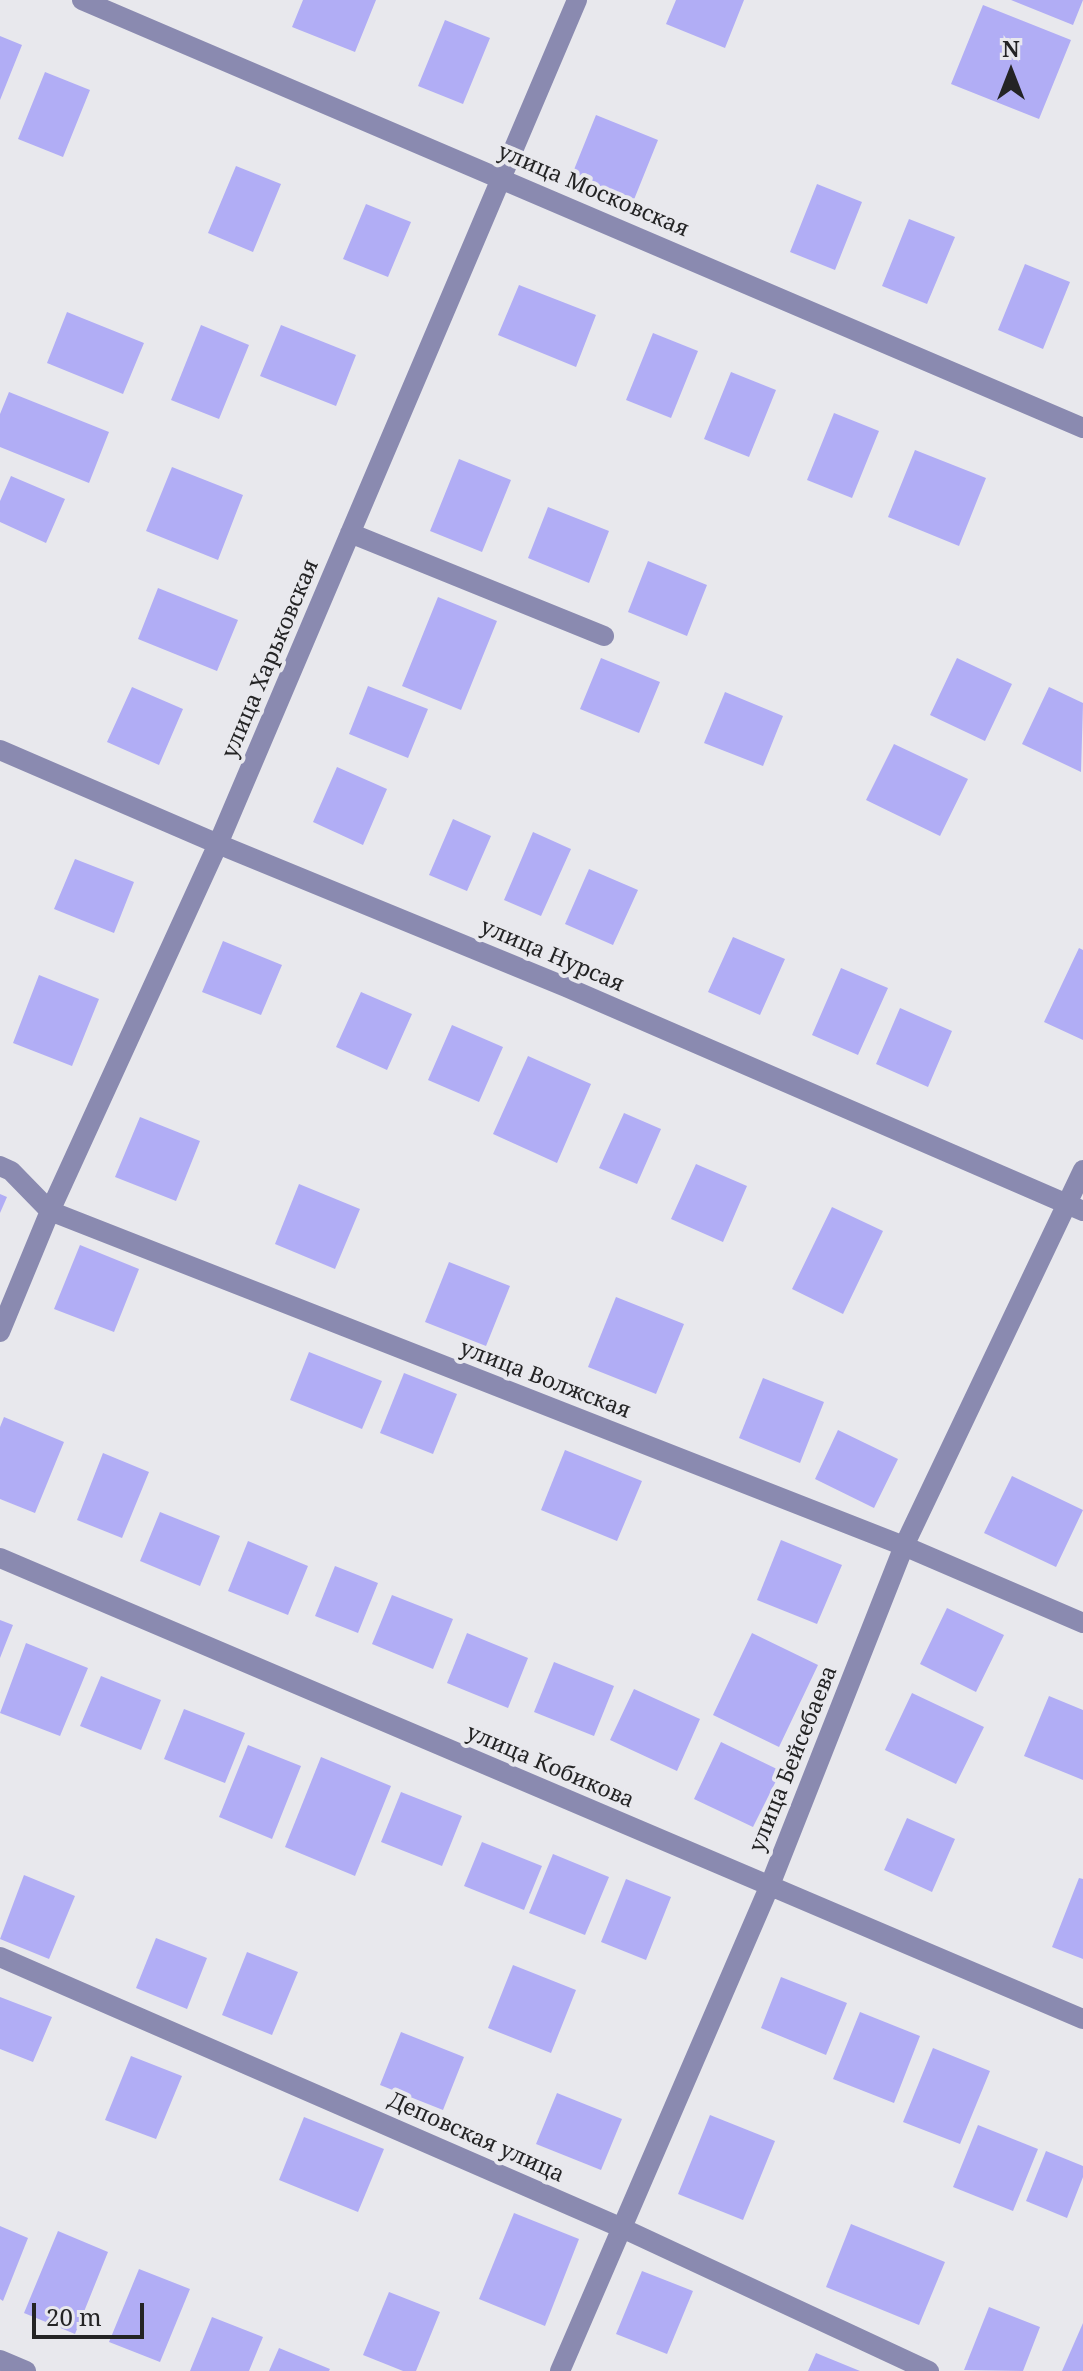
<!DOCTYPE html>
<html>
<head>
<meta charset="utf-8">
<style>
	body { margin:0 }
	#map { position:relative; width:1083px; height:2371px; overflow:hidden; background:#e8e8ed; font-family:"Noto Serif",serif }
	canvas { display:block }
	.north { position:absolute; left:971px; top:32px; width:80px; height:80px; -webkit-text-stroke:6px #e8e8ed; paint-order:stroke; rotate:0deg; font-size:22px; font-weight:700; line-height:32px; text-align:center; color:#242425 }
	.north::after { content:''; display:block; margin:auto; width:28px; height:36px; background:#242425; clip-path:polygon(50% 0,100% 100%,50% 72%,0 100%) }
	.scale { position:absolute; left:32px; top:2303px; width:112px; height:36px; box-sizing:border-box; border:4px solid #242425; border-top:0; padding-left:10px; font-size:24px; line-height:28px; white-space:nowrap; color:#242425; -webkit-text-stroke:6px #e8e8ed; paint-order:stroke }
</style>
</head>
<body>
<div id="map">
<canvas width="1083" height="2371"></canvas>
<div class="north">N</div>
<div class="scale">20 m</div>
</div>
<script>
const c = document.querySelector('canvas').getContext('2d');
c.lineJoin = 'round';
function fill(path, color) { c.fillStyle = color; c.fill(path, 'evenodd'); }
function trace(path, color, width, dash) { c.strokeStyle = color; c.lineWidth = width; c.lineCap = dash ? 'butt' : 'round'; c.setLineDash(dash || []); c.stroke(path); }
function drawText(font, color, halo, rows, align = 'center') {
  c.font = font + ' "Noto Serif",serif'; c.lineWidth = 8; c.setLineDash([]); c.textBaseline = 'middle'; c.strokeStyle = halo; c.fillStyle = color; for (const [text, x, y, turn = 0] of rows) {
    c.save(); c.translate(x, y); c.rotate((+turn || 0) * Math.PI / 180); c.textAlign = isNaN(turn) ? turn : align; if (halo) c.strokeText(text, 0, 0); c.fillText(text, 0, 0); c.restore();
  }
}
fill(new Path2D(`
	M 303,0 L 376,0 L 355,52 L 292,27 Z
	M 676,0 L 744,0 L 725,48 L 666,24 Z
	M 1011,0 L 1083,0 L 1073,25 Z
	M 983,5 L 1071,40 L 1039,119 L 951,84 Z
	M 445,20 L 490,38 L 463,104 L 418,86 Z
	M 0,36 L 22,45 L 0,100 Z
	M 45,72 L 90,90 L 63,157 L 18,139 Z
	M 596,115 L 658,140 L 631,207 L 569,182 Z
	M 236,166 L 281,184 L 253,252 L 208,233 Z
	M 817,184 L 862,202 L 835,270 L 790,252 Z
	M 366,204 L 411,222 L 388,277 L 343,259 Z
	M 909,219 L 955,237 L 927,304 L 882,286 Z
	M 1025,264 L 1070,282 L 1043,349 L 998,330 Z
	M 519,285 L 596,315 L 576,367 L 498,335 Z
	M 67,312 L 144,343 L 123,394 L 47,363 Z
	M 201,325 L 249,345 L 219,419 L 171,400 Z
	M 281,325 L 356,355 L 336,406 L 260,376 Z
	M 653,333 L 698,351 L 671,418 L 626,400 Z
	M 731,372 L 776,390 L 749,457 L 704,439 Z
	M 9,392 L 109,432 L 89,483 L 0,447 L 0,414 Z
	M 834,413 L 879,431 L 852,498 L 807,480 Z
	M 915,450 L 986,478 L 959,546 L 888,517 Z
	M 459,459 L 511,480 L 482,552 L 430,531 Z
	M 172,467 L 243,495 L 218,560 L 146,531 Z
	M 11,476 L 65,499 L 46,543 L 0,522 L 0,501 Z
	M 548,507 L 609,531 L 589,583 L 528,558 Z
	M 648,561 L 707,585 L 687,636 L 628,612 Z
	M 158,588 L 238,620 L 217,671 L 138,639 Z
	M 438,597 L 497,621 L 461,710 L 402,686 Z
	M 601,658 L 660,682 L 639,733 L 580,709 Z
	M 957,658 L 1012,684 L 985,741 L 930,715 Z
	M 368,686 L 428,709 L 408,758 L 349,734 Z
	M 132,687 L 183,709 L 159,765 L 107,742 Z
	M 1049,687 L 1083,703 L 1081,772 L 1022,744 Z
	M 725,692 L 783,716 L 763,766 L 704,743 Z
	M 894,744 L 968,779 L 940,836 L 866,800 Z
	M 337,767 L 387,789 L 363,845 L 313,822 Z
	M 453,819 L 491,836 L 467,891 L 429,875 Z
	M 533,832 L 571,849 L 541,916 L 504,900 Z
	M 75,859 L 134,882 L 114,933 L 54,909 Z
	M 589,869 L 638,890 L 613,945 L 565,924 Z
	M 733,937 L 785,959 L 760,1015 L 708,992 Z
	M 223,941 L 282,965 L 261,1015 L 202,992 Z
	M 1079,948 L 1083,950 L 1083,1040 L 1044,1022 Z
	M 841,968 L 888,988 L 858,1055 L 812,1035 Z
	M 39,975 L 99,999 L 72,1066 L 13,1043 Z
	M 361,992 L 412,1014 L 387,1070 L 336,1047 Z
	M 900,1008 L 952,1031 L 928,1087 L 876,1064 Z
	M 452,1025 L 503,1047 L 479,1102 L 428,1080 Z
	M 528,1056 L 591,1084 L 557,1163 L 493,1134 Z
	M 624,1113 L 661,1129 L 637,1184 L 599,1168 Z
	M 140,1117 L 200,1141 L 176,1201 L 115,1177 Z
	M 696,1164 L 747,1186 L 723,1242 L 671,1219 Z
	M 299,1184 L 360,1209 L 335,1269 L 275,1244 Z
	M 0,1194 L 7,1197 L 0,1213 Z
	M 832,1207 L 883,1231 L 843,1314 L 792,1289 Z
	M 80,1245 L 139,1269 L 114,1332 L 54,1309 Z
	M 449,1262 L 510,1286 L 486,1346 L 425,1322 Z
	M 616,1297 L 684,1324 L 656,1394 L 588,1367 Z
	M 309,1352 L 382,1381 L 362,1429 L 290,1400 Z
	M 404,1373 L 457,1394 L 433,1454 L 380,1433 Z
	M 763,1378 L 824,1402 L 800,1463 L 739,1438 Z
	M 4,1417 L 64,1442 L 35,1513 L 0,1499 L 0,1427 Z
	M 838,1430 L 898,1459 L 874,1508 L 815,1479 Z
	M 565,1450 L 642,1481 L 617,1541 L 541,1510 Z
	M 103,1453 L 149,1472 L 122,1538 L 77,1520 Z
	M 1012,1476 L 1083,1510 L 1056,1567 L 984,1533 Z
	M 160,1512 L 220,1536 L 200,1586 L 140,1561 Z
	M 781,1540 L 842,1565 L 817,1624 L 757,1600 Z
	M 248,1541 L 308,1566 L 288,1615 L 228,1591 Z
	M 335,1566 L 378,1583 L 358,1633 L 315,1616 Z
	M 392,1595 L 453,1619 L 433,1669 L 372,1644 Z
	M 947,1608 L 1004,1635 L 976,1692 L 920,1664 Z
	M 0,1620 L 13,1625 L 0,1658 Z
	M 467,1633 L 528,1658 L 508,1708 L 447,1683 Z
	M 752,1633 L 818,1665 L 779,1747 L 713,1715 Z
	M 26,1643 L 88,1668 L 60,1736 L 0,1713 Z
	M 554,1662 L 614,1686 L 594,1736 L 534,1712 Z
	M 101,1676 L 161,1700 L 141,1750 L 80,1726 Z
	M 634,1689 L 700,1719 L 677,1771 L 610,1740 Z
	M 912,1693 L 984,1727 L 956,1784 L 885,1750 Z
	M 1049,1696 L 1083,1710 L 1083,1780 L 1024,1756 Z
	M 184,1709 L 245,1733 L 225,1783 L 164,1759 Z
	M 721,1742 L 781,1771 L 753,1827 L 694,1799 Z
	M 248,1745 L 301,1766 L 272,1839 L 219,1817 Z
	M 321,1757 L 391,1786 L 355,1876 L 285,1847 Z
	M 401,1792 L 462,1816 L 442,1866 L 381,1842 Z
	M 907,1818 L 955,1839 L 932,1892 L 884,1870 Z
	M 482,1842 L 542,1866 L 524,1910 L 464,1886 Z
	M 553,1854 L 609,1877 L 585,1935 L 529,1913 Z
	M 24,1875 L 75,1896 L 49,1959 L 0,1939 Z
	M 1079,1878 L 1083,1879 L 1083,1959 L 1052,1947 Z
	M 626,1879 L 671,1897 L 646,1960 L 601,1942 Z
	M 156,1938 L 207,1958 L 187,2009 L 136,1988 Z
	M 247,1952 L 298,1972 L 272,2035 L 222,2015 Z
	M 513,1965 L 576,1990 L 551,2053 L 488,2028 Z
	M 781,1977 L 847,2003 L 826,2055 L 761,2028 Z
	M 0,1997 L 52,2017 L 33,2062 L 0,2049 Z
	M 860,2012 L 920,2036 L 894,2103 L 833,2079 Z
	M 401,2032 L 464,2057 L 443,2110 L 380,2085 Z
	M 933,2048 L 990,2071 L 960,2144 L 903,2122 Z
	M 131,2056 L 182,2076 L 156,2139 L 105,2120 Z
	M 557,2093 L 622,2119 L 601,2170 L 536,2144 Z
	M 710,2115 L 775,2141 L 743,2220 L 678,2194 Z
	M 304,2117 L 384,2149 L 358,2212 L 279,2180 Z
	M 978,2125 L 1038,2149 L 1013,2211 L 953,2187 Z
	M 1046,2151 L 1083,2166 L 1083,2177 L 1067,2218 L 1026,2201 Z
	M 514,2213 L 579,2239 L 545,2326 L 479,2299 Z
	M 851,2224 L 945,2262 L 919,2325 L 826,2287 Z
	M 0,2226 L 28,2238 L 3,2301 L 0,2299 Z
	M 58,2231 L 108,2252 L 75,2334 L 24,2313 Z
	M 139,2269 L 190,2289 L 160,2362 L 109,2342 Z
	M 642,2271 L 693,2291 L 667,2354 L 616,2334 Z
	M 389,2292 L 440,2312 L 416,2371 L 403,2371 L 363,2355 Z
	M 989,2307 L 1040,2327 L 1023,2371 L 964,2370 Z
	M 212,2317 L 263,2337 L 249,2371 L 190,2371 Z
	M 1083,2323 L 1083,2371 L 1062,2371 Z
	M 279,2348 L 330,2369 L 329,2371 L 269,2371 Z
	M 816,2353 L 860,2371 L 808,2371 Z`), '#b1adf5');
trace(new Path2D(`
	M 82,0 L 1083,428
	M 350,533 L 604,636
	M 0,750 L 218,844 L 566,987 L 1083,1211
	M 0,1166 L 11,1171 L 50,1211 L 904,1546 L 1083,1623
	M 0,1332 L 50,1211 L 218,844 L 577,0
	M 0,1558 L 1083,2019
	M 0,1957 L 622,2228 L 929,2371
	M 0,2360 L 26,2371
	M 560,2371 L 770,1885 L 904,1546 L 1083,1170`), '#8a8ab0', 20);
drawText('22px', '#242425', '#e8e8ed', [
	["улица Московская",593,191,23],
	["улица Харьковская",271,659,-67],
	["улица Нурсая",552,956,23],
	["улица Волжская",545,1380,21],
	["улица Бейсебаева",794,1759,-68],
	["улица Кобикова",550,1767,23],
	["Деповская улица",476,2138,24]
]);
</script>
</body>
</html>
